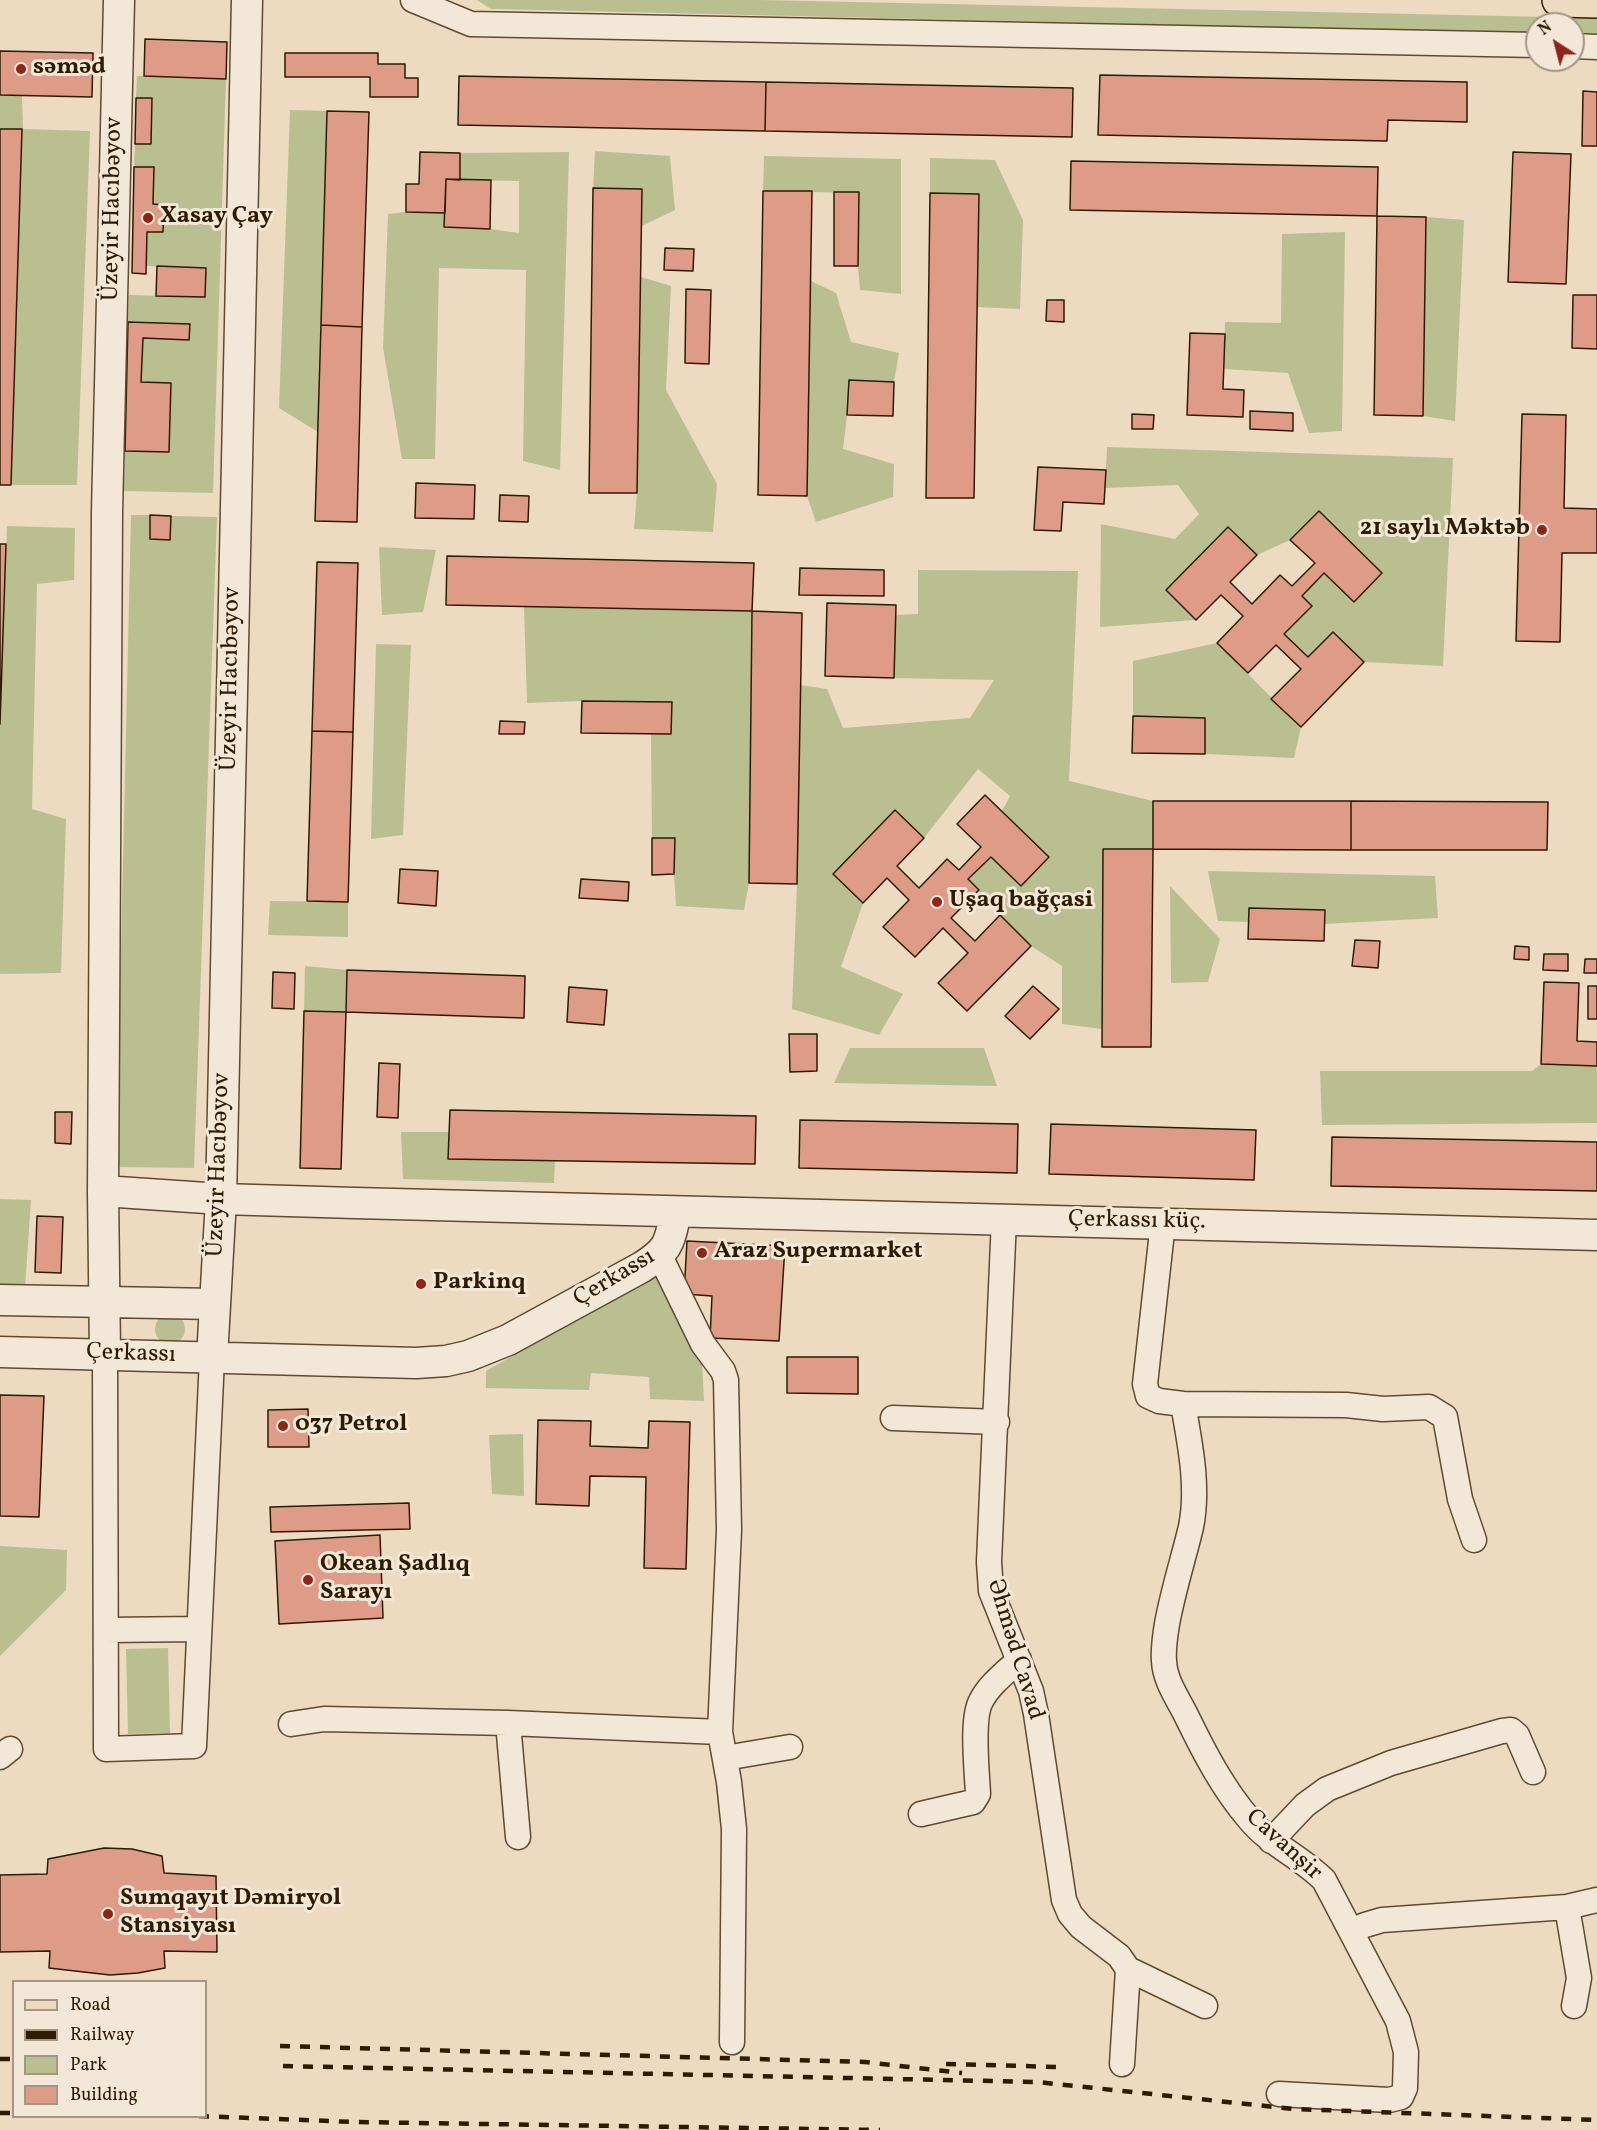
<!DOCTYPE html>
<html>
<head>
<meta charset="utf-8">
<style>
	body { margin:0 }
	#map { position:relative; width:1597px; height:2130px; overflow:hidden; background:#ecdbc1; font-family:Vollkorn,serif }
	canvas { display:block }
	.legend { position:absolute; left:12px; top:1980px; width:195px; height:138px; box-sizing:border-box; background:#f3e8d7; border:2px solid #a49681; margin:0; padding:8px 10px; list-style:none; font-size:18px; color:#2e1b00 }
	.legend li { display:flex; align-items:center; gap:12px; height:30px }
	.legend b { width:30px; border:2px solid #a49681 }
	.north { position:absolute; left:1525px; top:12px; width:60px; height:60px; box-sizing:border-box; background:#f3e8d7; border:2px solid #a49681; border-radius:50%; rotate:324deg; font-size:16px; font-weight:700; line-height:24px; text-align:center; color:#2e1b00 }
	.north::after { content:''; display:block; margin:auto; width:21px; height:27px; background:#8f2418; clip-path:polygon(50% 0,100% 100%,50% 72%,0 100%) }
</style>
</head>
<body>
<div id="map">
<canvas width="1597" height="2130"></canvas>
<ul class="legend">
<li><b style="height:8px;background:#ecdbc1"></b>Road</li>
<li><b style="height:8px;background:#2e1b00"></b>Railway</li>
<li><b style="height:16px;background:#babf91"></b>Park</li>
<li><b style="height:16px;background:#dd9b88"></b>Building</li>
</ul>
<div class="north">N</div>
</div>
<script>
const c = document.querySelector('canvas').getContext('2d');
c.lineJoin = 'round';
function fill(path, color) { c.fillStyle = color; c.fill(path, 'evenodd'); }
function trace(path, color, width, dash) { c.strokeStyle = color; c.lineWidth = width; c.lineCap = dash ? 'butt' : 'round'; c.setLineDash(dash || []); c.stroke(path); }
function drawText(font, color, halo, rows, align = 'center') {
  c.font = font + ' Vollkorn,serif'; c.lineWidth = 6; c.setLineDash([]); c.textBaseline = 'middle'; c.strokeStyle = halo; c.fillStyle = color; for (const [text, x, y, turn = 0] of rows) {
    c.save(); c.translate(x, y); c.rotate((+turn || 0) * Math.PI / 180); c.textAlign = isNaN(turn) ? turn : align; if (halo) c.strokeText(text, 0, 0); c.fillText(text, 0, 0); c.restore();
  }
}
fill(new Path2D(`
	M 477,0 L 761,0 L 1597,18 L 1597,34 L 1573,33 L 1573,24 L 1537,24 L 1537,33 L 1482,32 L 491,9 Z
	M 137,76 L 226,79 L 213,493 L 124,491 L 125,451 L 169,452 L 171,383 L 141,382 L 143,338 L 189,340 L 189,324 L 128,322 L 129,295 L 205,297 L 205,268 L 146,266 L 147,232 L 163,232 L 164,205 L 153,204 L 154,167 L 134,167 L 135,144 L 151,144 L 152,99 L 136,98 Z
	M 0,95 L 22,96 L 23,129 L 90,131 L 77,485 L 11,485 L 22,130 L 0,129 Z
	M 290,110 L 327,111 L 318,432 L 279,408 Z
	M 595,151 L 670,156 L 675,210 L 642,226 L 642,189 L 593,188 Z
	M 569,152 L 560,470 L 523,461 L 526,270 L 439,268 L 435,459 L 402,459 L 383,348 L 388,214 L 406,212 L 445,213 L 445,227 L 490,229 L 519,233 L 519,181 L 460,180 L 460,153 Z
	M 764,156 L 901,159 L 901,294 L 860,290 L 858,266 L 859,193 L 763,191 Z
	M 930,158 L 995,160 L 1023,220 L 1020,309 L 977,307 L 979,194 L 930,193 Z
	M 1426,217 L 1464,220 L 1455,421 L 1423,416 Z
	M 1345,232 L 1342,431 L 1309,433 L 1288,373 L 1224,369 L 1225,322 L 1281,323 L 1282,234 Z
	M 641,277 L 671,286 L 666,390 L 717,484 L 713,532 L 634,529 L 637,493 Z
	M 811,281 L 836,293 L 851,342 L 899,353 L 894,382 L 849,381 L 847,415 L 843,449 L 894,464 L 893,497 L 816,522 L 807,496 Z
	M 1107,447 L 1453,458 L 1443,666 L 1364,662 L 1333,632 L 1308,657 L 1284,634 L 1312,606 L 1302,596 L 1324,573 L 1354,602 L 1382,573 L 1319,511 L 1290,540 L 1257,555 L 1228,527 L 1167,590 L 1196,620 L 1100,627 L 1101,524 L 1175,539 L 1199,514 L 1178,485 L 1105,488 Z
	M 131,515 L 150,515 L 150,539 L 170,540 L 171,516 L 217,517 L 194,1168 L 116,1167 Z
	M 7,526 L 75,528 L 74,580 L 37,584 L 32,809 L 66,819 L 61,973 L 0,974 L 0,724 Z
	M 379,547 L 436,550 L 423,612 L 382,615 Z
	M 918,570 L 1078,571 L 1069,781 L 1153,801 L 1153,849 L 1102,1029 L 1062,1024 L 1062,966 L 1031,946 L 1000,916 L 968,879 L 991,857 L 1021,886 L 1049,857 L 1002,811 L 1010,796 L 978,769 L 924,838 L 895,811 L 833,874 L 863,903 L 841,967 L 903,994 L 879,1035 L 792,1009 L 797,884 L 800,685 L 827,689 L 843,728 L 970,718 L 994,680 L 894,678 L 895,615 L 918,614 Z
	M 524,607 L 752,611 L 749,883 L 744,910 L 676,906 L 674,874 L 675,838 L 652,838 L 651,734 L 671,734 L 671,702 L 582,701 L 527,703 Z
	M 1217,643 L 1301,727 L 1294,758 L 1205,754 L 1205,718 L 1133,716 L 1133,661 Z
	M 376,644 L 411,645 L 403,835 L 371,839 Z
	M 1208,871 L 1435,876 L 1438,918 L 1324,924 L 1218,921 Z
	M 1170,886 L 1220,939 L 1208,982 L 1171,983 Z
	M 270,901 L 348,902 L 348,937 L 268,935 Z
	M 305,966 L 347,970 L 346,1012 L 304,1011 Z
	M 850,1048 L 984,1048 L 997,1086 L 834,1083 Z
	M 1541,1064 L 1597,1066 L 1597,1123 L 1322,1125 L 1320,1071 L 1532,1071 Z
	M 401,1132 L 449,1132 L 448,1159 L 555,1160 L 554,1183 L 403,1179 Z
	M 0,1199 L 31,1200 L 25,1288 L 0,1287 Z
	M 656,1274 L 702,1360 L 704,1401 L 650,1399 L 649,1377 L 591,1373 L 589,1390 L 486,1388 L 486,1371 Z
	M155 1329a15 15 0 1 1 30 0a15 15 0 1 1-30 0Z
	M 523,1434 L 524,1496 L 492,1494 L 489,1435 Z
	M 0,1546 L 67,1550 L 66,1590 L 0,1656 Z
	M 168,1648 L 170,1733 L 128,1734 L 126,1649 Z`), '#babf91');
const building = new Path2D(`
	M 145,39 L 227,42 L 226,79 L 144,76 Z
	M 0,51 L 93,53 L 92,97 L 0,95 Z
	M 285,53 L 378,53 L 378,64 L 405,64 L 405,78 L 418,78 L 418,97 L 370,97 L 370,77 L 285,77 Z
	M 1100,75 L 1467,82 L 1467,122 L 1388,120 L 1387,141 L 1098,135 Z
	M 459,76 L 766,82 L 765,131 L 458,125 Z
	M 766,82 L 1073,88 L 1072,137 L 765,131 Z
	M 1583,91 L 1597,92 L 1597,146 L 1582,146 Z
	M 136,98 L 152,98 L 151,144 L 135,144 Z
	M 327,111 L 369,112 L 362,327 L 321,325 Z
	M 0,129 L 22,129 L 11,485 L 0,485 Z
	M 420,152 L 460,153 L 460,180 L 446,179 L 445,213 L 406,212 L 406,184 L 419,184 Z
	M 1513,152 L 1571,154 L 1566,284 L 1508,282 Z
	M 1071,161 L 1378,167 L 1377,216 L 1070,210 Z
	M 134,167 L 154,167 L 153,204 L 164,205 L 163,232 L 147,232 L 146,274 L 132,273 Z
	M 446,179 L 491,180 L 490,229 L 444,227 Z
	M 593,188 L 642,189 L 637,493 L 589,493 Z
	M 763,191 L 812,191 L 807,496 L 758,495 Z
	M 834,192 L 859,192 L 858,266 L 834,266 Z
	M 930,193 L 979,194 L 974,498 L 926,498 Z
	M 1377,216 L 1426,217 L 1423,416 L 1374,415 Z
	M 665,248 L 694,249 L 693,271 L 664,270 Z
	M 157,266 L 206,268 L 205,297 L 156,296 Z
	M 686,289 L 711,290 L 709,364 L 685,363 Z
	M 1573,295 L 1597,295 L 1597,349 L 1572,348 Z
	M 1047,300 L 1064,300 L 1064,322 L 1046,321 Z
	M 128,322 L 190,324 L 189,340 L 143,338 L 141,382 L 171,383 L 169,452 L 125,451 Z
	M 321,325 L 362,327 L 357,522 L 315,521 Z
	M 1190,333 L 1225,334 L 1223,389 L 1244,390 L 1243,417 L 1187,415 Z
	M 849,380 L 894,382 L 893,416 L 847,415 Z
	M 1250,411 L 1293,413 L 1293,431 L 1250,429 Z
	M 1132,414 L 1154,415 L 1153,429 L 1132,429 Z
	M 1522,414 L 1566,415 L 1564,508 L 1597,509 L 1597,553 L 1562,553 L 1560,642 L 1516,641 Z
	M 1038,467 L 1106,470 L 1104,504 L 1063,502 L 1061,531 L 1034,530 Z
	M 416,483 L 475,485 L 474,519 L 415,518 Z
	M 500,495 L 529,496 L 528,522 L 499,521 Z
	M 1319,511 L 1382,573 L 1354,602 L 1324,573 L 1302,596 L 1312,606 L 1284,634 L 1308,657 L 1333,632 L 1364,662 L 1301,727 L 1271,699 L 1301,669 L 1276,645 L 1248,673 L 1217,643 L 1243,616 L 1221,595 L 1196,620 L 1166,590 L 1228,527 L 1257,555 L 1230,582 L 1252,604 L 1280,575 L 1292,586 L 1315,563 L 1290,540 Z
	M 150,515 L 171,516 L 170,540 L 150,539 Z
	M 0,544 L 6,544 L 0,724 Z
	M 447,556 L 754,563 L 752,611 L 446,605 Z
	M 317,562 L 358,563 L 353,732 L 312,731 Z
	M 800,568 L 884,570 L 884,596 L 799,595 Z
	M 827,603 L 896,605 L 894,678 L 825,676 Z
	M 752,611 L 802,613 L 797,884 L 749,883 Z
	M 582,701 L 672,702 L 671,734 L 581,733 Z
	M 1133,716 L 1205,718 L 1205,754 L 1132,753 Z
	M 500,721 L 525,722 L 524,734 L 499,734 Z
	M 312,731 L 353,732 L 348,902 L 307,901 Z
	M 985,795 L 1049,857 L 1021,886 L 991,857 L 968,879 L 979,890 L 951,918 L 975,941 L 1000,915 L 1031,946 L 967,1011 L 938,983 L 968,953 L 943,928 L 915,957 L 883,927 L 909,900 L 887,878 L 863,903 L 833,874 L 895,810 L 924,838 L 897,866 L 919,888 L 947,859 L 959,870 L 981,847 L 957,824 Z
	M 1153,801 L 1351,801 L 1351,850 L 1153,849 Z
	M 1351,801 L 1548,802 L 1547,850 L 1351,850 Z
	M 652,838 L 675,838 L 674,874 L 652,875 Z
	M 1103,849 L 1153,849 L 1151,1047 L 1102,1047 Z
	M 400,869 L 438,871 L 436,906 L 398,903 Z
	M 581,879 L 629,882 L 628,901 L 579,898 Z
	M 1249,908 L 1325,910 L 1324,941 L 1248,939 Z
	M 1355,940 L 1380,941 L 1378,968 L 1352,966 Z
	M 1515,946 L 1529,947 L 1529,960 L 1514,959 Z
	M 1544,954 L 1568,954 L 1568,971 L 1543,970 Z
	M 1585,959 L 1597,959 L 1597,973 L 1584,973 Z
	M 347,970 L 525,976 L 524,1018 L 346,1012 Z
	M 273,972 L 295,973 L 294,1009 L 272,1008 Z
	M 1544,982 L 1579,983 L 1577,1041 L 1597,1042 L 1597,1066 L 1541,1064 Z
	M 1033,986 L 1059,1009 L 1030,1039 L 1005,1016 Z
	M 1588,986 L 1597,986 L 1597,1019 L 1588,1019 Z
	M 569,987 L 607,990 L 604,1025 L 567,1022 Z
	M 304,1011 L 346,1012 L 341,1169 L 300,1168 Z
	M 789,1034 L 817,1034 L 817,1071 L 790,1072 Z
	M 379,1063 L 400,1064 L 398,1118 L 377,1117 Z
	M 450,1110 L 756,1116 L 755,1164 L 448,1159 Z
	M 55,1112 L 72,1112 L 71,1144 L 55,1143 Z
	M 800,1120 L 1018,1124 L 1017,1173 L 799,1168 Z
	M 1051,1124 L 1256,1130 L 1254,1180 L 1049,1174 Z
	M 1332,1137 L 1597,1142 L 1597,1191 L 1331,1186 Z
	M 37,1216 L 63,1217 L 61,1273 L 35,1272 Z
	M 687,1241 L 785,1246 L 779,1341 L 710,1338 L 712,1296 L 684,1294 Z
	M 787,1357 L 858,1357 L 858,1394 L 787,1393 Z
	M 0,1395 L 44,1396 L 39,1517 L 0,1516 Z
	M 308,1409 L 309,1447 L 268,1447 L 268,1410 Z
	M 538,1420 L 591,1421 L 590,1446 L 648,1448 L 649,1421 L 690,1422 L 686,1569 L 644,1568 L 646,1477 L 590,1476 L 589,1506 L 536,1504 Z
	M 409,1503 L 410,1529 L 271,1532 L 270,1507 Z
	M 380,1535 L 383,1618 L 279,1624 L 275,1541 Z
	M 104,1848 L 132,1849 L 162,1856 L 164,1873 L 216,1876 L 217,1952 L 164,1951 L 165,1968 L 138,1973 L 110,1975 L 49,1968 L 50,1951 L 0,1952 L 0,1875 L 47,1874 L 48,1859 Z`);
fill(building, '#dd9b88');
trace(building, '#2e1b00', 1.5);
const minor = new Path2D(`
	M 413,0 L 471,24 L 1537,45
	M 1573,46 L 1597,47
	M 1004,1219 L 989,1562 L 991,1591 L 1031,1691 L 1036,1714 L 1064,1900 L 1070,1914 L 1081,1927 L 1119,1956 L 1128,1969 L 1205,2006
	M 1163,1223 L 1145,1384 L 1148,1396 L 1159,1401 L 1183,1404 L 1346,1405 L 1383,1409 L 1429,1407 L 1445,1417 L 1460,1499 L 1474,1540
	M 660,1256 L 703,1344 L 723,1371 L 726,1380 L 729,1530 L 720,1732
	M 105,1354 L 106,1749 L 194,1746 L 212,1358
	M 1183,1404 C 1190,1444 1199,1487 1191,1527 C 1183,1560 1173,1591 1167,1624 C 1165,1636 1163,1649 1164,1661 C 1165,1681 1177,1697 1186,1715 C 1204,1752 1223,1789 1250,1820 C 1271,1845 1301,1857 1324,1880 L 1398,2021 L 1406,2052 L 1405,2088 L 1401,2097 L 1389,2100 L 1279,2094
	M 893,1418 L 997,1422
	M 106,1630 L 198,1629
	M 508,1723 L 518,1837
	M 291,1724 L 324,1719 L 508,1723 L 720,1732 L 729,1782 L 734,1829 L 732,2042
	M 0,1757 L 10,1749
	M 725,1758 L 790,1747
	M 921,1814 L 973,1802 L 978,1794 C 977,1771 971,1719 981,1701 C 989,1685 1006,1672 1019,1660
	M 1271,1841 L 1305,1805 L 1327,1789 L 1391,1763 L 1502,1731 L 1511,1730 L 1517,1735 L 1533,1772
	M 1567,1907 L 1579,1978 L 1574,2006
	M 1351,1931 L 1365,1925 L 1382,1920 L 1567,1907 L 1597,1900
	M 1122,2064 L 1128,1969`);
const tertiary = new Path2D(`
	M 103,1191 L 221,1199 L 355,1203 L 1597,1235
	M 0,1300 L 215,1304
	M 0,1352 L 416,1363 L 446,1361 L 468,1356 L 508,1340 L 642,1267 C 670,1249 669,1243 676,1212
	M 105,1354 L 103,1191 L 107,513 L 119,0
	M 212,1358 L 221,1199 L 247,0`);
const primary = new Path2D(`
	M 1559,0 L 1597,1`);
trace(minor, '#5e4b30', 27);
trace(tertiary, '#5e4b30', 33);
trace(primary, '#2e1b00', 36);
trace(minor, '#f3e8d7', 24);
trace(tertiary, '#f3e8d7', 30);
trace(primary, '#ecdbc1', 33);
trace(new Path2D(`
	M 280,2046 L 865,2062 L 962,2073
	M 0,2059 L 14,2059
	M 946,2064 L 1059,2067
	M 283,2066 L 1037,2082 L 1294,2109 L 1597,2120
	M 0,2113 L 14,2113
	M 199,2116 L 355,2122 L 880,2130`), '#2e1b00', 4.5, [10, 10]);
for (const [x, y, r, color] of [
	[21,69,6,"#8f2418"],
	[148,218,6,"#8f2418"],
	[1542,530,6,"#8f2418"],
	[937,902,6,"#8f2418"],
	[702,1253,6,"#8f2418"],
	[421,1284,6,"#8f2418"],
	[283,1426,6,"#8f2418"],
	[308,1580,6,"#8f2418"],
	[108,1914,6,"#8f2418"]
]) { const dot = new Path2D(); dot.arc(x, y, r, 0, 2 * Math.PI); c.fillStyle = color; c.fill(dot); trace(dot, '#f3e8d7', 2); }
drawText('bold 24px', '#2e1b00', '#f3e8d7', [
	["səməd",33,69],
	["Xasay Çay",160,218],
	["21 saylı Məktəb",1530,530,"right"],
	["Uşaq bağçasi",949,902],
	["Araz Supermarket",714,1253],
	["Parkinq",433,1284],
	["037 Petrol",295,1426],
	["Okean Şadlıq",320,1566],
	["Sarayı",320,1594],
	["Sumqayıt Dəmiryol",120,1900],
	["Stansiyası",120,1928]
], 'left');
drawText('24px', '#2e1b00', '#f3e8d7', [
	["Üzeyir Hacıbəyov",114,209,-89],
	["Üzeyir Hacıbəyov",232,679,-89],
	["Üzeyir Hacıbəyov",220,1165,-88],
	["Çerkassı küç.",1137,1222,1],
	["Çerkassı",615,1279,-31],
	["Çerkassı",131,1355,2],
	["Əhməd Cavad",1014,1650,73],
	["Cavanşir",1283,1846,42]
]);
</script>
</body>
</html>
